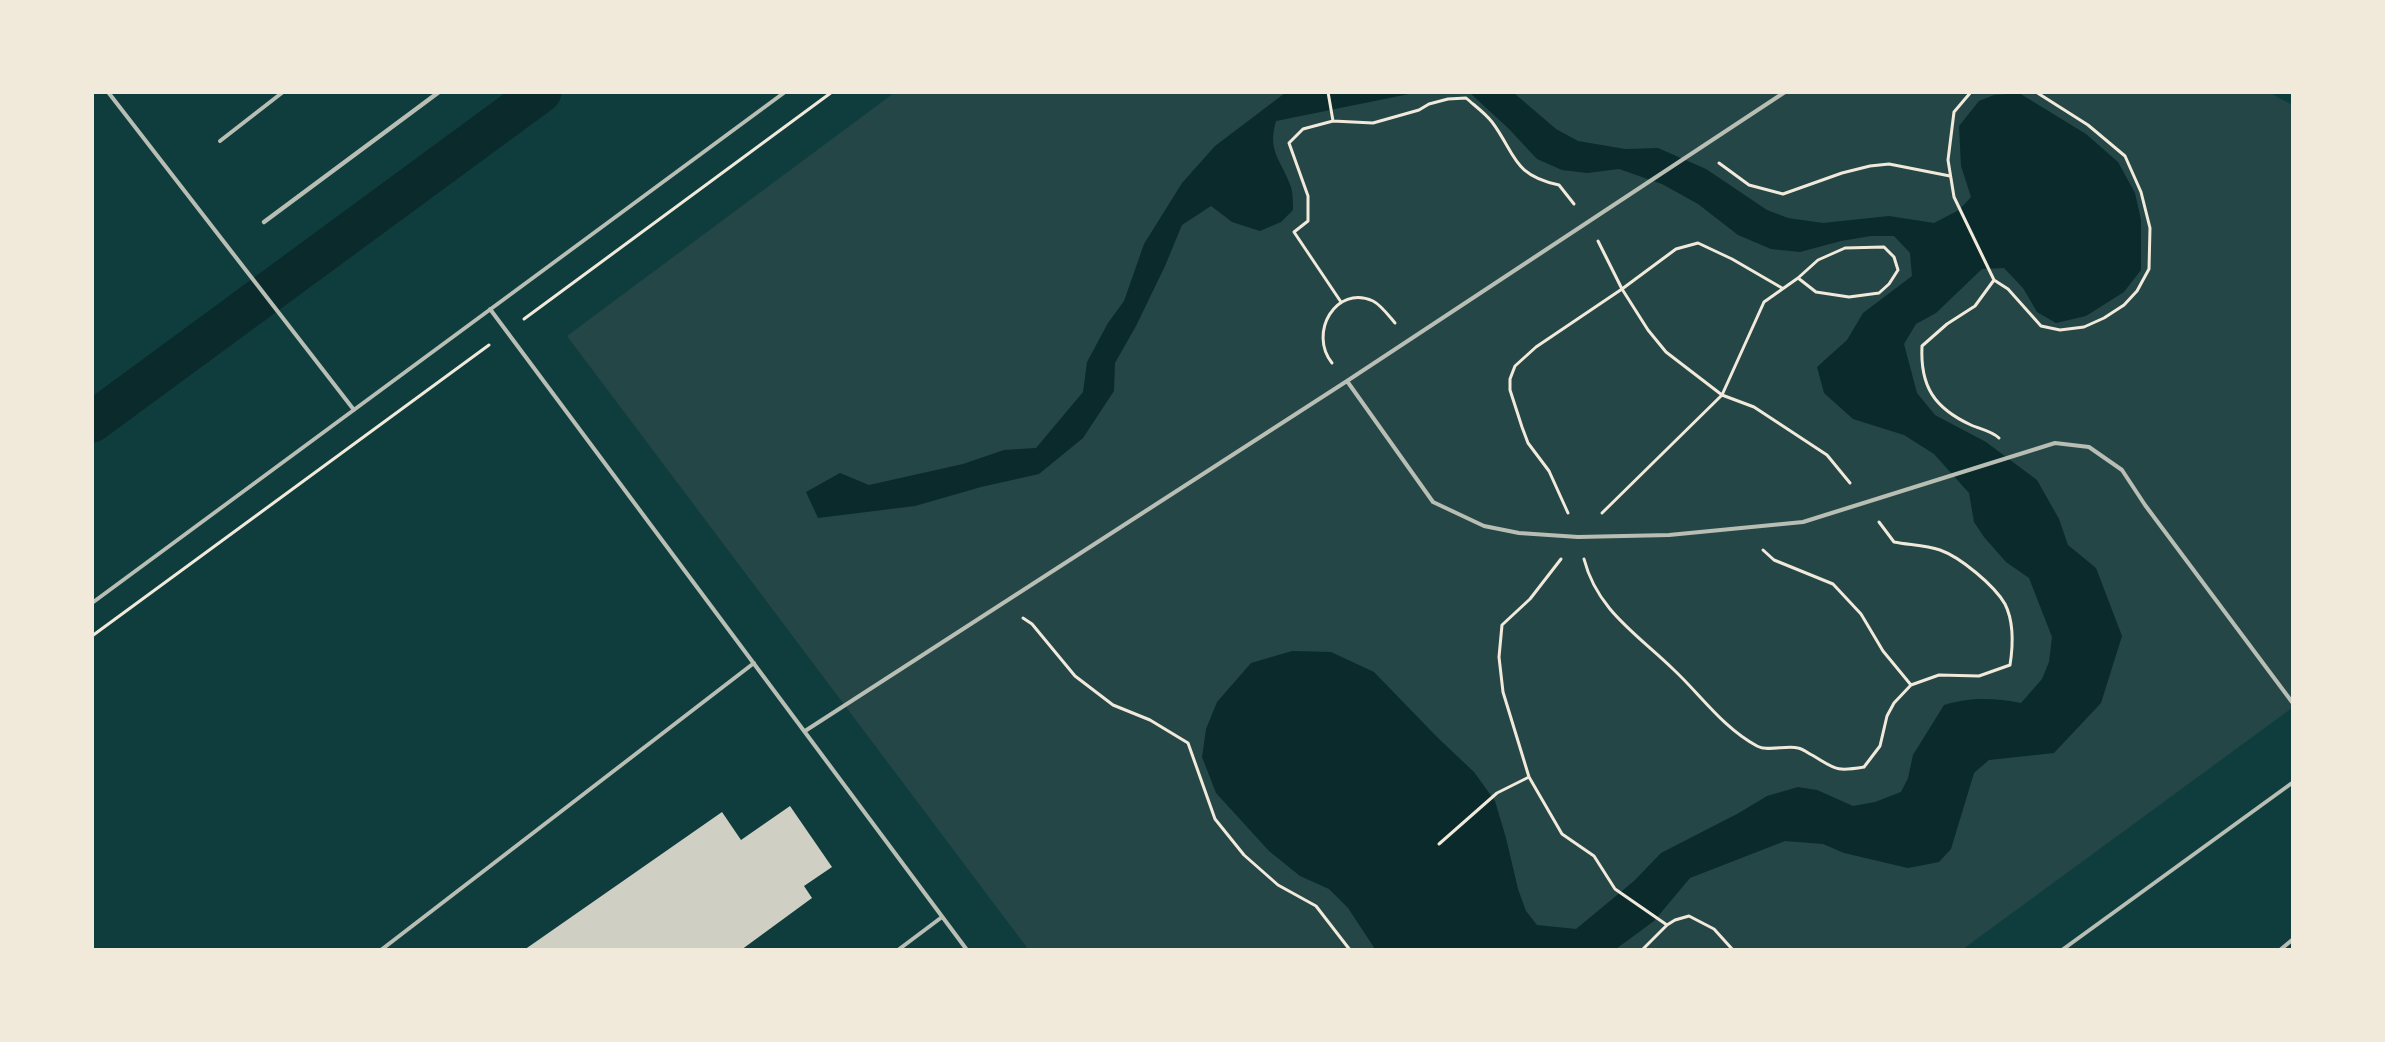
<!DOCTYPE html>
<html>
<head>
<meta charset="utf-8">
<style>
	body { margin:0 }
	#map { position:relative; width:2385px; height:1042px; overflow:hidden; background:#0f3d3e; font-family:Overpass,sans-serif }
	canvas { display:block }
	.frame { position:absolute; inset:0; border:94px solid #f1e9da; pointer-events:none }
</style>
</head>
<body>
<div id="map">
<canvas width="2385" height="1042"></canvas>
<div class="frame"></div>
</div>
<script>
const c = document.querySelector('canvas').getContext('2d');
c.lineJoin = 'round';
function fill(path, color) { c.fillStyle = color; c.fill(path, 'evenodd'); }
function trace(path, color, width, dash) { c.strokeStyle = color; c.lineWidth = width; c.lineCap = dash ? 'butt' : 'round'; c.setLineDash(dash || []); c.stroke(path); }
fill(new Path2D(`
	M 894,93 L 2270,93 L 2292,105 L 2292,708 L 1963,949 L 1028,949 L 567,336 Z`), '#244646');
fill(new Path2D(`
	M 1285,93 L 1414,93 L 1276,121 C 1267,152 1281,159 1291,187 C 1293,194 1293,203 1293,210 L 1281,222 L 1260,231 L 1232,222 L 1211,206 L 1182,225 L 1165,266 L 1136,326 L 1115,363 L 1114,391 L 1083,438 L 1039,474 L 981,487 L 915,506 L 818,518 L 806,492 L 840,473 L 869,485 L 963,464 L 1004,450 L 1036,448 L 1083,392 L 1087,362 L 1108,323 L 1124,301 L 1144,244 L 1182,183 L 1215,146 Z
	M 1470,93 L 1514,93 L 1556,129 L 1578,141 L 1625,149 L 1658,148 L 1706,169 L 1767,210 L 1788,218 L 1823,223 L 1889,216 L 1934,223 L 1959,210 L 1971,197 L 1961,166 L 1959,126 L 1979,101 L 1994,95 L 2019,93 L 2086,134 L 2118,162 L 2135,193 L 2141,220 L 2141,270 L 2124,292 L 2086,316 L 2056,323 L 2037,312 L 2023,288 L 2004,268 L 1982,269 L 1936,313 L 1916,324 L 1904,344 L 1917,393 L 1935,415 L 1986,442 L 2037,480 L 2059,519 L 2068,545 L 2096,568 L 2122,636 L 2101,703 L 2054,753 L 1989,760 L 1974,773 L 1951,849 L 1939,862 L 1908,868 L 1844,853 L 1823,844 L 1785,841 L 1690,878 L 1654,921 L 1616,949 L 1375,949 L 1348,908 L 1329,889 L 1300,876 L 1269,851 L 1216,793 L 1202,757 L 1206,729 L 1217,702 L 1251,663 L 1292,651 L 1331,652 L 1374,672 L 1438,738 L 1474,772 L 1495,801 L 1506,838 L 1518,889 L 1526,911 L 1537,925 L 1576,929 L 1634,881 L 1661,853 L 1737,814 L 1767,796 L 1798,787 L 1817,790 L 1853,806 L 1875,802 L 1901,792 L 1908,778 L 1913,755 L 1944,705 C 1971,697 1994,698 2021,703 L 2042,679 L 2049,662 L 2052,637 L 2029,578 L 2006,562 L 1984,537 L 1974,522 L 1969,493 L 1934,454 L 1904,435 L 1853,419 L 1824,393 L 1817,367 L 1847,340 L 1863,313 L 1912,276 L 1910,253 L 1894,236 L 1871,236 L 1841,241 L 1800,252 L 1771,249 L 1738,235 L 1698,204 L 1662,184 L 1619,169 L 1587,173 L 1562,170 L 1537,159 L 1509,129 Z`), '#0a2a2b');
trace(new Path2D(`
	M 92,422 L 541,92`), '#0a2a2b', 41);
fill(new Path2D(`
	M 790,806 L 832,867 L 804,886 L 812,898 L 741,950 L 524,950 L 722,812 L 741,840 Z`), '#cfcfc3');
trace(new Path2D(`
	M 1328,92 L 1333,121
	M 1971,92 L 1954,112 L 1948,160 L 1954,197 L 1994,280 L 2008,289 L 2041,326 L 2060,330 L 2084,327 L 2104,318 L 2124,305 L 2137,291 L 2149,269 L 2150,228 L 2141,192 L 2125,156 L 2088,125 L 2036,92
	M 1719,163 L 1749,185 L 1783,194 L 1842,173 L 1870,166 L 1889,164 L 1950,176
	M 1598,241 L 1622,289 L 1648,330 L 1666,352 L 1722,395 L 1754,407 L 1827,455 L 1850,483
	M 1994,280 L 1975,306 L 1947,324 L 1922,346 C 1920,386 1934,408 1971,425 C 1980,429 1992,431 1999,438
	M 1341,302 L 1294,232 L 1308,221 L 1308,196 L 1289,143 L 1303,129 L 1333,121 L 1373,123 L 1419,110 L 1429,104 L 1448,99 L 1466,98 C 1475,106 1485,113 1492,122 C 1516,154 1512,175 1559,185 L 1574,204
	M 524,319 L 832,92
	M 1332,363 C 1308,333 1336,284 1373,301 C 1381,305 1389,316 1395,323
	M 1568,513 L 1549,471 L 1528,443 L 1522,427 L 1510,390 L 1510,379 L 1515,366 L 1536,347 L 1622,289 L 1676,249 L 1698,243 L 1732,259 L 1782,288
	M 1602,513 L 1722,395 L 1764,302 L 1798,278 L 1818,260 L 1845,248 L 1884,247 L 1894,257 L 1898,270 L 1889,284 L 1879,293 L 1849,297 L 1816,292 L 1798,278
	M 1763,550 L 1774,560 L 1833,584 L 1861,614 L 1883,651 L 1911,685 L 1939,675 L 1979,676 L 2010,665 C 2013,646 2014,622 2005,604 C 1994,585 1960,557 1940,550 C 1925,545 1909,545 1894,542 L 1879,522
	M 1561,559 L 1530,599 L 1502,625 L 1499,657 L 1503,692 L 1529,777 L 1562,834 L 1594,856 L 1615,889 L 1667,925 L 1642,950
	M 1584,559 C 1597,610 1637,634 1673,669 C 1700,694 1723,728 1757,746 C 1768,752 1786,745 1798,748 C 1803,749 1808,753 1812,755 C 1836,769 1835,772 1864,767 L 1880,746 L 1887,716 L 1894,703 L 1911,685
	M 1023,618 L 1032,624 L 1075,676 L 1113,705 L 1150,720 L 1188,743 L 1215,819 L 1244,855 L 1278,885 L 1316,906 L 1350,950
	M 92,636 L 489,345
	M 1439,844 L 1497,793 L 1529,777
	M 1667,925 L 1675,920 L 1689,916 L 1714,929 L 1733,950`), '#f1e9da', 3);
trace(new Path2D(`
	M 108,92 L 354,410
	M 220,141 L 283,92
	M 490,309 L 967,950
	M 1347,381 L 1433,502 L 1484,526 L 1519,533 L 1578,537 L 1669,535 L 1803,522 L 2055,443 L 2089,447 L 2122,470 L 2145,505 L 2292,702
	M 92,603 L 785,92
	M 805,731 L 1347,381 L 1785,92
	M 381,950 L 754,663
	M 898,950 L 942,917
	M 2062,950 L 2292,783
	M 2280,950 L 2292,940`), '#b8beb3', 4);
trace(new Path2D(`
	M 264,222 L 439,92`), '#b8beb3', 4.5);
</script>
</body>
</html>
